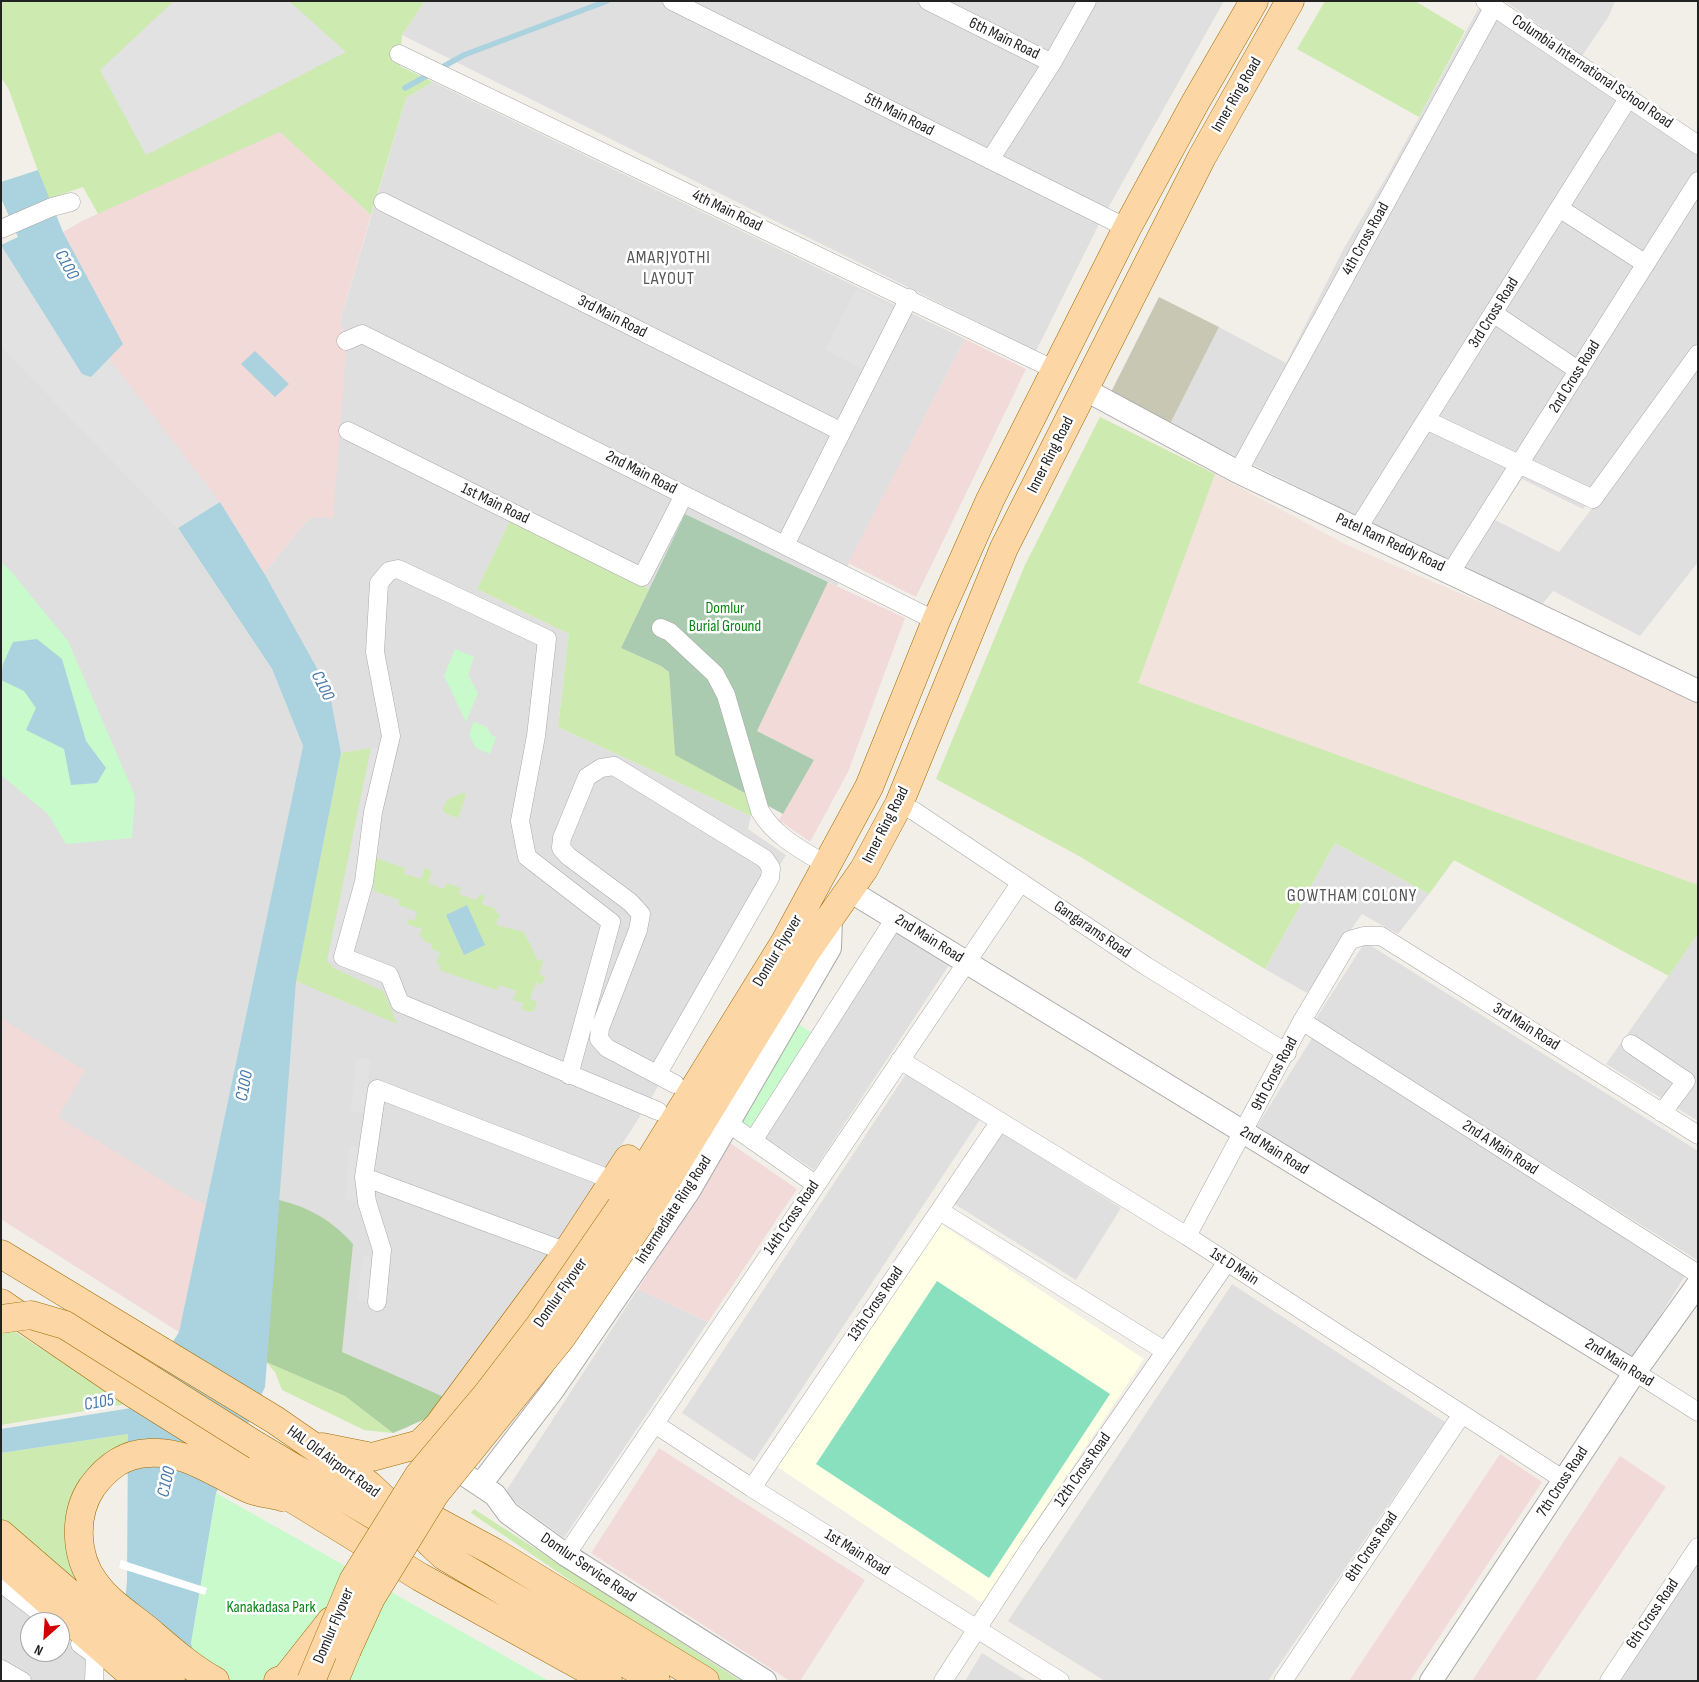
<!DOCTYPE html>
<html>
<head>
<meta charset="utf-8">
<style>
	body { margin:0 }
	#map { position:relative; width:1699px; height:1682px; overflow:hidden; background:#f2efe9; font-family:"Sofia Sans Condensed",sans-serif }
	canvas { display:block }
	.frame { position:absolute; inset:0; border:2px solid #222; pointer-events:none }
	.north { position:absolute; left:20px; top:1612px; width:50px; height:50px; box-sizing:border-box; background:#fff; border:1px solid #a7a7a7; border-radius:50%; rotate:206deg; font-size:14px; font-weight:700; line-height:20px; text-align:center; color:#222 }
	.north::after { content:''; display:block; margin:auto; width:18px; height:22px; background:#d40000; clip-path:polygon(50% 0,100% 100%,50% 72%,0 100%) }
</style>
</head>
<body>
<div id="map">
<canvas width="1699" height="1682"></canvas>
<div class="frame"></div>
<div class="north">N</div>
</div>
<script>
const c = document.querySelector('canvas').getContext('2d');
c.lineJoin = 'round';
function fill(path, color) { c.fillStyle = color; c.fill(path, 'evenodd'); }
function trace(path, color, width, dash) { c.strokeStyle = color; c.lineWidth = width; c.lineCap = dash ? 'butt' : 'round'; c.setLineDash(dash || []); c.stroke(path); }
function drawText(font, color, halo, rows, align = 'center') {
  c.font = font + ' "Sofia Sans Condensed",sans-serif'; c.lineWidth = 5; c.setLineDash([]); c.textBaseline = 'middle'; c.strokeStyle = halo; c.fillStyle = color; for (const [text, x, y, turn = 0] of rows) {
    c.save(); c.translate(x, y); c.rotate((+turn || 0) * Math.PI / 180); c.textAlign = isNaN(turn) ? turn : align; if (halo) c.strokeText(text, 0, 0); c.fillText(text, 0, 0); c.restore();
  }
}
fill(new Path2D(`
	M 425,1 L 1224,1 L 1098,226 L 1036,351 L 402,35 Z
	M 1505,1 L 1615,1 L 1609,16 L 1582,56 Z
	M 1481,4 L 1698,151 L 1698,342 L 1583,509 L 1522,479 L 1495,520 L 1559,552 L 1698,368 L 1698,562 L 1640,636 L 1553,591 L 1541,606 L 1170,424 L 1219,327 L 1286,363 L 1344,248 L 1387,176 Z
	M 433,82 L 965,339 L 837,586 L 685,514 L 649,589 L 510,522 L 477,589 L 569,634 L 558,727 L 751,816 L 748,829 L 786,855 L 766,889 L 769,892 L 649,1102 L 556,1248 L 444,1397 L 409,1427 L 393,1433 L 345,1396 L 266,1362 L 296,981 L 341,753 L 264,573 L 309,518 L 346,341 L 340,322 L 406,98 Z
	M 1,346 L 178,528 L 272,669 L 303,746 L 179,1332 L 1,1219 Z
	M 1335,843 L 1429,894 L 1398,934 L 1362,914 L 1307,993 L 1265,969 Z
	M 899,929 L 953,959 L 814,1170 L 761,1135 Z
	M 1698,934 L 1698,1121 L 1606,1064 Z
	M 1365,942 L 1698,1151 L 1697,1260 L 1315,1020 Z
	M 1314,1035 L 1688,1271 L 1632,1361 L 1257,1126 Z
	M 908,1071 L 981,1118 L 754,1461 L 682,1413 Z
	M 999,1131 L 1121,1208 L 1076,1280 L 953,1203 Z
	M 1232,1284 L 1445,1422 L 1268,1681 L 1105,1681 L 1008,1621 Z
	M 638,1289 L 708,1322 L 564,1538 L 504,1494 Z
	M 1698,1549 L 1698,1681 L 1611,1681 Z
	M 1,1595 L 41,1622 L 30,1622 L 30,1652 L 60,1652 L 60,1634 L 92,1656 L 89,1681 L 33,1681 L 1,1661 Z
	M 982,1653 L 1027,1681 L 965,1681 Z`), '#e0dfdf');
fill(new Path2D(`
	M 280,131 L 371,215 L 340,322 L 346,341 L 346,355 L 333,518 L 309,518 L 264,573 L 220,502 L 178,528 L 1,346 L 1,245 L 122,344 L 63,232 L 84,220 Z
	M 965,339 L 1026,369 L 916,597 L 848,563 Z
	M 828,582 L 905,618 L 848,772 L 810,842 L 779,820 L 814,760 L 757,731 Z
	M 1,1018 L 85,1071 L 58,1117 L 191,1198 L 206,1205 L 179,1332 L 1,1219 Z
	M 730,1143 L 797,1189 L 708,1322 L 638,1289 Z
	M 659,1448 L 865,1580 L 800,1681 L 790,1681 L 591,1553 Z
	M 1500,1454 L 1542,1482 L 1410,1681 L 1349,1681 Z
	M 1620,1456 L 1666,1487 L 1535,1681 L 1472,1681 Z`), '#f2dad9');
fill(new Path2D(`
	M 938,1222 L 1144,1359 L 982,1603 L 776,1466 Z`), '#ffffe5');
fill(new Path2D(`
	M 1100,417 L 1215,474 L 1347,545 L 1506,613 L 1698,702 L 1698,934 L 1669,976 L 1454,860 L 1429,894 L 1335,843 L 1265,969 L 1079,856 L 936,779 L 1025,565 Z`), '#f3e3dd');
fill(new Path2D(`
	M 1159,297 L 1219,327 L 1170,424 L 1110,394 Z`), '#c7c7b4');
fill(new Path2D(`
	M 1,1 L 425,1 L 402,35 L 400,66 L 433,82 L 406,98 L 371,215 L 280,132 L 98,214 L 83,187 L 48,199 L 9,90 L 1,77 Z
	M 1325,1 L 1415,1 L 1465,31 L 1419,117 L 1297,49 Z
	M 1100,417 L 1215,474 L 1138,683 L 1698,885 L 1698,934 L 1669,976 L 1454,860 L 1429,894 L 1335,843 L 1265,969 L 1079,856 L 936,779 L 1025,565 Z
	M 510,521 L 649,589 L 621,648 L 661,666 L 669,672 L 675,754 L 753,798 L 751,816 L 558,727 L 569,634 L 477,589 Z
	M 371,748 L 327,961 L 334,968 L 384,992 L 397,1024 L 296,981 L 341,753 Z
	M 464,792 L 466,796 L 458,818 L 445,813 L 442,810 L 447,800 Z
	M 370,856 L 405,868 L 404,874 L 421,879 L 425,868 L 432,871 L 428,883 L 444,889 L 446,883 L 461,888 L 459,894 L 477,900 L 479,894 L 485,896 L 482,904 L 496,909 L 495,912 L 500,914 L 496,925 L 524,932 L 538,961 L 544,959 L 539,974 L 545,977 L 542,985 L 536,982 L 530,999 L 537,1002 L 535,1010 L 530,1012 L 521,1009 L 523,1003 L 513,1000 L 516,991 L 499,985 L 497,990 L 439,970 L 441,965 L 436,964 L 440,952 L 431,949 L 432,944 L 423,941 L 424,938 L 419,936 L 422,929 L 407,924 L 409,919 L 414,921 L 417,912 L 398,905 L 399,900 L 374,891 Z
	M 1,1323 L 112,1394 L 127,1404 L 1,1425 Z
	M 266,1362 L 345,1396 L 393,1433 L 364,1430 L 282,1390 L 275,1372 Z
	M 128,1434 L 129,1447 L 113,1449 L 95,1463 L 86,1591 L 1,1520 L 1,1453 Z
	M 474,1509 L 741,1681 L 705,1681 L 656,1639 L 471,1513 Z`), '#cdebb0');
fill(new Path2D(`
	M 279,1200 C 309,1207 333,1221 353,1244 L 342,1352 L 444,1397 L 430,1417 L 393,1433 L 345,1396 L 266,1362 Z`), '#add19e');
fill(new Path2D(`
	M 685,514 L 828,582 L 757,731 L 814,760 L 783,814 L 675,755 L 669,672 L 661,666 L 621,648 Z`), '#aacbaf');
fill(new Path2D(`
	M 1,562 L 10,570 L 68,641 L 135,796 L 132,838 L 66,844 L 48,814 L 1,775 Z
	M 455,649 L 474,657 L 468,675 L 478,693 L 466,722 L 444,676 Z
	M 474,722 L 487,727 L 491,735 L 496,737 L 490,754 L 476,748 L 469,734 Z
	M 798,1024 L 814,1034 L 753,1133 L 739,1123 Z
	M 216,1493 L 549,1681 L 202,1681 L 191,1643 Z`), '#c8facc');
fill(new Path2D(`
	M 937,1281 L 1110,1394 L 989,1578 L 816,1464 Z`), '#88e0be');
fill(new Path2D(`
	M 174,1 L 289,1 L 346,52 L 146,155 L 100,70 Z
	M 1,245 L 91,377 L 109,358 L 220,502 L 178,528 L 1,346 Z
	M 856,289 L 895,308 L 862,369 L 825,349 Z
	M 371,748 L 383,750 L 339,963 L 327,961 Z
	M 356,1058 L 370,1060 L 365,1113 L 351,1112 Z
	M 349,1146 L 361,1147 L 356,1201 L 345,1200 Z
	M 363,1255 L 376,1257 L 370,1302 L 357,1300 Z`), '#e2e2e2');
fill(new Path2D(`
	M 38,170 L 63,232 L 123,344 L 91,377 L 82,374 L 1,245 L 18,237 L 1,198 L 1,182 Z
	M 255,351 L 289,384 L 275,397 L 241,364 Z
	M 220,502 L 264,573 L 329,690 L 341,753 L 296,982 L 265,1387 L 216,1493 L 191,1643 L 202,1681 L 118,1681 L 127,1581 L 128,1434 L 1,1453 L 1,1429 L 131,1408 L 179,1332 L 303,746 L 272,669 L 178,528 Z
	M 37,639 L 62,659 L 86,741 L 106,768 L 97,783 L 71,785 L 64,749 L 26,730 L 36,708 L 24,691 L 1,680 L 3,664 L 13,642 Z
	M 467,905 L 485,945 L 464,955 L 446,915 Z`), '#aad3df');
fill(new Path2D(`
	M 121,1560 L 207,1588 L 205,1595 L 119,1568 Z`), '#fff');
trace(new Path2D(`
	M 405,88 L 464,55 L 607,1`), '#aad3df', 5.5);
const minor = new Path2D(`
	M 672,1 L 1127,228
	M 928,1 L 1052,63
	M 1485,1 L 1698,145
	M 399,54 L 1055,370
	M 990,160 L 1052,63 L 1087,1
	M 383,202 L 842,432
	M 1559,208 L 1646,264
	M 1,229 L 52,207 L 71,202
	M 1493,313 L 1579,371
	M 346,341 L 362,334 L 936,621
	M 1426,420 L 1593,499 L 1698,354
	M 348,431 L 642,577 L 684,495
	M 1238,472 L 1494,6
	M 1358,528 L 1629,97
	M 785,545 L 909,298
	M 1451,572 L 1698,181
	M 661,628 L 670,632 L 715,674 L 726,695 L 760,811 C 774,836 803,851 827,865
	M 899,804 L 914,811 L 1146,966 L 1287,1053
	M 1302,1021 L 1698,1274
	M 1631,1044 L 1686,1081 L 1662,1113
	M 900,1060 L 1187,1236 L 1564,1480
	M 658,1073 L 770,878 L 771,868 L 765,859 L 614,766 L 601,768 L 587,777 L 562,838 L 561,848 L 568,856 L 630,902 L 641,914 L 638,930 L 600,1028 L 599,1039 L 607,1048 L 675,1084
	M 569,1075 L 611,922 L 527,857 L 520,821 L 536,736 L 547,639 L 398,569 L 389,571 L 379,583 L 375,652 L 391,736 L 373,812 L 364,882 L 343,957 L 389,975 L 400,1003 L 658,1111
	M 728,1123 L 815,1184
	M 753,1141 L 895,918
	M 364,1177 L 567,1252
	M 940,1211 L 1165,1351
	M 1187,1236 L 1302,1021 L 1350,940 L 1364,936 L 1381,936 L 1698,1135
	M 377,1302 L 382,1250 L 367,1202 L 364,1177 L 377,1089 L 615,1181
	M 1635,1372 L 1698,1412
	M 655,1424 L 752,1488 L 1060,1681
	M 752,1488 L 1000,1121
	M 566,1555 L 1021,882
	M 1,1583 L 52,1622
	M 80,1644 L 95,1655 L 94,1681
	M 1,1669 L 22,1681
	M 943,1681 L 1029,1549 L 1227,1262
	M 1283,1681 L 1462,1414
	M 1609,1681 L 1698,1547`);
const tertiary = new Path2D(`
	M 1084,389 L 1238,472 L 1698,691
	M 850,891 L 1635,1372
	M 441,1459 L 495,1495 L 508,1513 L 566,1555 L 765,1681
	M 481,1484 L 553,1390 L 689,1191 L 830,948 L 831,917
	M 1431,1681 L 1635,1372 L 1698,1284`);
const primary = new Path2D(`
	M 621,1207 L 786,940 L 869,787 L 936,621 L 990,500 L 1127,228 L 1195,103 L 1254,1
	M 642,1220 L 806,952 L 864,869 L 899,804 L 1004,548 L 1202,157 L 1290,1
	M 1,1254 L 275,1420 L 369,1485 L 444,1556 L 656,1681
	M 1,1303 L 134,1394 L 249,1466 L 293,1499 L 420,1577 L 608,1681
	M 257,1446 L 404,1533
	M 322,1447 L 372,1457 L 420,1444 L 438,1426 L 567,1252 L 628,1159
	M 403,1503 L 494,1552 L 705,1681
	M 1,1534 L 171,1681
	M 1,1560 L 139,1681
	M 215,1681 C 190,1667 170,1649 149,1631 C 131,1616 108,1602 95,1583 C 75,1557 73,1515 92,1487 C 106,1468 123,1454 148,1453 C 187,1450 215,1474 249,1489 C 259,1493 271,1494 282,1497
	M 278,1681 L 286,1678 L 331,1621
	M 334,1681 L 347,1650`);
trace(minor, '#a9a9a9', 19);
trace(tertiary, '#a9a9a9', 24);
trace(primary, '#a06b00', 29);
trace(minor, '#fff', 18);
trace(tertiary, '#fff', 22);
trace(primary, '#fcd6a4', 28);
const primaryBridge = new Path2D(`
	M 1,1319 L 31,1315 L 65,1325 L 257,1446
	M 347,1650 L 371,1598 L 435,1494 L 561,1338 L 642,1220
	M 311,1681 L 353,1581 L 419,1475 L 488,1393 L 540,1325 L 621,1207`);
trace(primaryBridge, '#a06b00', 29, []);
trace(primaryBridge, '#fcd6a4', 28);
drawText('16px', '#222', '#fff', [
	["6th Main Road",1004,39,26],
	["Columbia International School Road",1592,72,34],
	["Inner Ring Road",1237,95,-60],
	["5th Main Road",899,115,27],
	["4th Main Road",727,211,26],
	["4th Cross Road",1366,239,-61],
	["3rd Cross Road",1494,313,-58],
	["3rd Main Road",612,317,27],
	["2nd Cross Road",1575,377,-58],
	["Inner Ring Road",1051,455,-63],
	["2nd Main Road",641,473,27],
	["1st Main Road",495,504,26],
	["Patel Ram Reddy Road",1390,543,25],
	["Inner Ring Road",886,825,-63],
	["Gangarams Road",1092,930,34],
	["2nd Main Road",929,939,32],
	["Domlur Flyover",778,951,-59],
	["3rd Main Road",1526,1027,32],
	["9th Cross Road",1275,1074,-62],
	["2nd A Main Road",1500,1148,33],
	["2nd Main Road",1274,1151,32],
	["Intermediate Ring Road",674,1210,-57],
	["14th Cross Road",792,1218,-56],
	["1st D Main",1234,1267,33],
	["Domlur Flyover",561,1293,-55],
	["13th Cross Road",876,1304,-56],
	["2nd Main Road",1619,1363,32],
	["HAL Old Airport Road",333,1462,36],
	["12th Cross Road",1083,1470,-55],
	["7th Cross Road",1563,1482,-57],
	["8th Cross Road",1372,1547,-56],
	["1st Main Road",857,1553,32],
	["Domlur Service Road",588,1568,34],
	["6th Cross Road",1653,1614,-56],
	["Domlur Flyover",334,1626,-67]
]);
drawText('16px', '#0c8416', '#fff', [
	["Domlur",725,609],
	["Burial Ground",725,627],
	["Kanakadasa Park",271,1608]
]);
c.letterSpacing = '1px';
drawText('18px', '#555', '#fff', [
	["AMARJYOTHI",669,258],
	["LAYOUT",669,279],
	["GOWTHAM COLONY",1352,896]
]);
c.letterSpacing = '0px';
drawText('italic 18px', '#4a7aab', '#fff', [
	["C100",66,265,61],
	["C100",322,686,64],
	["C100",245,1086,-79],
	["C105",99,1403,-10],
	["C100",167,1482,-77]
]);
</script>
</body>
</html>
